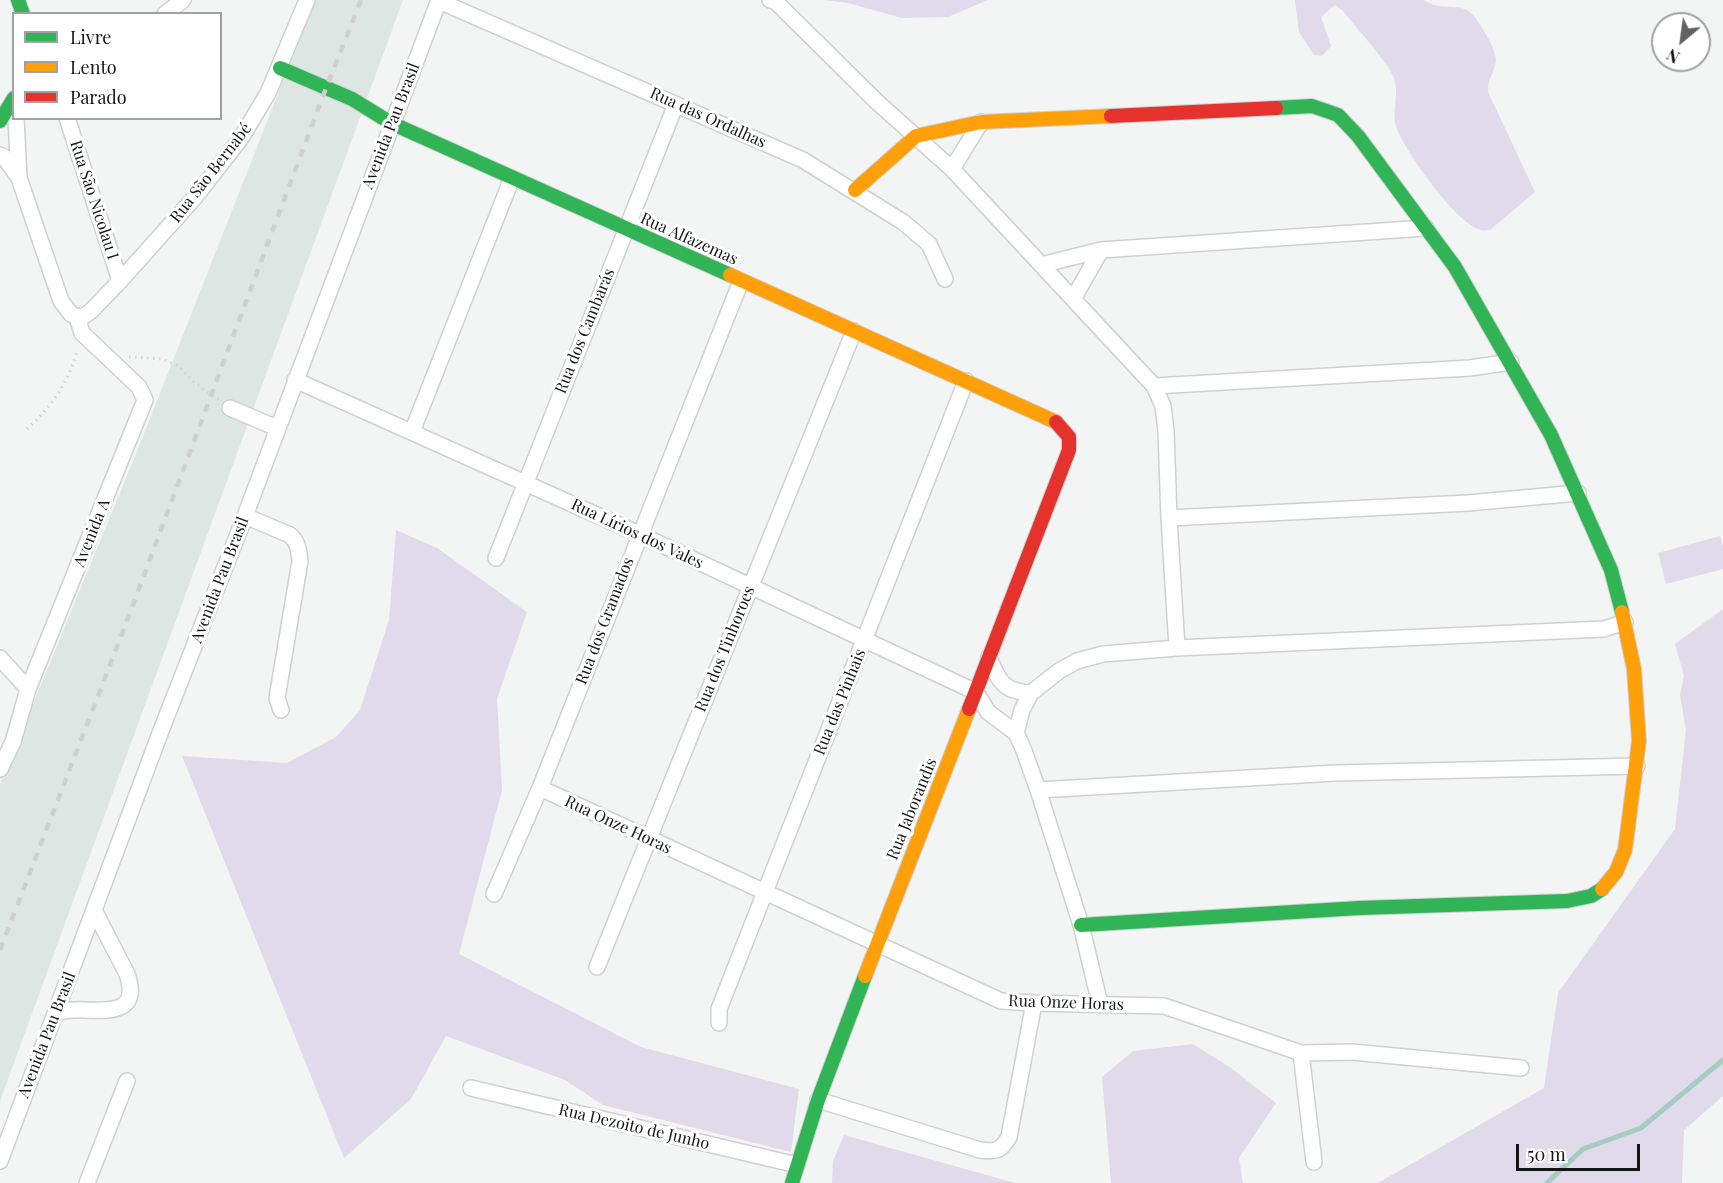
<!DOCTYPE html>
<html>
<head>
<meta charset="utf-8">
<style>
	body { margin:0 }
	#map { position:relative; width:1723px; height:1183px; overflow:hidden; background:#f2f5f4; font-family:"Playfair Display",serif }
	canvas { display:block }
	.legend { position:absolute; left:12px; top:12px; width:210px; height:108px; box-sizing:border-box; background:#fff; border:2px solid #a1a1a1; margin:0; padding:8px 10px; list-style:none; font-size:18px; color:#131514 }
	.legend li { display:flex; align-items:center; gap:12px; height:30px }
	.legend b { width:30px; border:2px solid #a1a1a1 }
	.north { position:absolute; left:1651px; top:12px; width:60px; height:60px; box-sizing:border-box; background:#fff; border:2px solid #a1a1a1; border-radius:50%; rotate:209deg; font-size:16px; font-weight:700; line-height:24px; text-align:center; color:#131514 }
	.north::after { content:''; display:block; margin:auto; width:21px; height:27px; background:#616362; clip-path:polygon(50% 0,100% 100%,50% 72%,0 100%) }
	.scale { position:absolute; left:1516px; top:1144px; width:124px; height:27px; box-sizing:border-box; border:3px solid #131514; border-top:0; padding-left:8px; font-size:18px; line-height:21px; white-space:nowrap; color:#131514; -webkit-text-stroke:4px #fff; paint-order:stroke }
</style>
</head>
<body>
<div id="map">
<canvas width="1723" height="1183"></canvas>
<ul class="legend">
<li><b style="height:8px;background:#30b455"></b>Livre</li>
<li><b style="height:8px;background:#ff9f0a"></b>Lento</li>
<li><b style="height:8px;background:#e5322d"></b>Parado</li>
</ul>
<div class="north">N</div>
<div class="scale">50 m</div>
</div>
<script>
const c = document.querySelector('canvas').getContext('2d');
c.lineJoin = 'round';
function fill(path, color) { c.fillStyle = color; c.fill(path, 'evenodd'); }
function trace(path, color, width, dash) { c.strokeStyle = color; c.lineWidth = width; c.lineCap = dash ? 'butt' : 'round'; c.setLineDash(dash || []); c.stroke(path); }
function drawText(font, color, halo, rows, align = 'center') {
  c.font = font + ' "Playfair Display",serif'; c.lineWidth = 6; c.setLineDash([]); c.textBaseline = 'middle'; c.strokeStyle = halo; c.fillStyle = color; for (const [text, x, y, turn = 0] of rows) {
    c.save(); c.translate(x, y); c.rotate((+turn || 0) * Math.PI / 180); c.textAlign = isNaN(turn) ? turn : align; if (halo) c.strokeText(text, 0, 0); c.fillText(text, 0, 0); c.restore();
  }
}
fill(new Path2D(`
	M 315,0 L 403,0 L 0,1101 L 0,784 L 140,444 Z`), '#dde6e3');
fill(new Path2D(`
	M 824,0 L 988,0 L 948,17 L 902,18 L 848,3 Z
	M 1295,0 L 1424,0 C 1438,10 1450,4 1465,9 C 1476,13 1496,49 1496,60 C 1495,74 1487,77 1488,92 L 1535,192 L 1490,230 C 1487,230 1484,231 1481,230 C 1457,225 1403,149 1396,126 C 1391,109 1402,90 1391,72 C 1378,51 1359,31 1343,11 L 1335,5 L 1321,17 L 1331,46 L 1322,56 L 1314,55 L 1299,32 Z
	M 396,530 L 437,548 L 527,612 L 497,699 L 502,790 L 459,954 L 641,1047 L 799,1089 L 791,1152 L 603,1105 L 565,1080 L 446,1036 L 411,1099 L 344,1158 L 182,756 L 287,763 L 336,737 L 360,710 L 389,620 Z
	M 1720,536 L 1723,546 L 1723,569 L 1666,584 L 1658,553 Z
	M 1723,609 L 1723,1096 L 1684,1130 L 1682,1183 L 1378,1183 L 1544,1088 L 1558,993 L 1675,829 L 1686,730 L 1680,695 L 1684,676 L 1675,644 Z
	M 1193,1044 L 1231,1068 L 1276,1103 L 1239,1158 L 1243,1183 L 1111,1183 L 1102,1077 L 1133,1051 Z
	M 844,1135 L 1015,1183 L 832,1183 L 833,1161 Z`), '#e0daea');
trace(new Path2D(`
	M 1547,1183 L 1583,1149 L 1641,1128 L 1723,1060`), '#a4ccc1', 5);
const street = new Path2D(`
	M 770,0 L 776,2 L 876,101 L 952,169 L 1154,386 L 1163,406 L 1166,431 L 1169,518 L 1177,648
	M 439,1 L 803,160 L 903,222 L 929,244 L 945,279
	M 165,14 L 183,0
	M 16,118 L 19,178 L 61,301 L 71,314 L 77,317
	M 67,118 L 120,281
	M 0,155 L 4,157 L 19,178
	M 952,169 L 981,122
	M 1041,265 L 1101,250 L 1426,228
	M 1073,299 L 1101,250
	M 77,317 L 84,316 L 91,311 L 120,281 L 196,196 L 241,138 L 268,93 L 307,0
	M 295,380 L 639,534 L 976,692 L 988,712 L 1016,733 L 1023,748 L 1038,790 L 1081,925 L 1100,1004
	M 1154,386 L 1470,368 L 1511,362
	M 230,408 L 277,428
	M 412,432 L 512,178
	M 245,516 L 290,535 C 298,542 299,551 300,561 L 277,698 L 281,710
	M 1169,518 L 1468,503 L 1578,493
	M 496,558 L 676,104
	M 989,657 C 998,681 1004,692 1031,693
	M 0,658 L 28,689
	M 1016,733 L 1022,710 L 1031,693 L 1059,671 L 1077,661 L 1103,654 L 1177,648 L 1604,629 L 1625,622
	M 0,769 L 13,742 L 28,689 L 145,400 L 139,387 L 82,333 L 77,317
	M 540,788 L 1001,1001 L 1034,1003 L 1164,1006 L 1301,1053 L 1352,1052 L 1521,1068
	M 1038,790 L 1336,773 L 1637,766
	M 494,894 L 540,788 L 741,281
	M 597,967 L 854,331
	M 56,1012 C 65,1011 75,1009 85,1010 C 112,1011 140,1012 127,974 L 94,910
	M 719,1023 L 719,1009 L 966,381
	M 1301,1053 L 1314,1162
	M 471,1088 L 797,1165
	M 818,1100 L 980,1150 C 996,1152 1001,1151 1009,1137 L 1034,1003
	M 0,1161 L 162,728 L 245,516 L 439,0
	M 87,1183 L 127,1081`);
const fast = new Path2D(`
	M 18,0 L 23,14
	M 280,68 L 352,99 L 391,123 L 730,275
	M 1276,108 L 1312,106 L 1338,115 L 1358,136 L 1455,267 L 1551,435 L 1611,570 L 1622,612
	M 0,121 L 14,98
	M 1081,925 L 1359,908 L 1567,901 L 1591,896 L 1602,889
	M 792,1183 L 818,1100 L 865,976`);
const slow = new Path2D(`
	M 855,190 L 916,136 L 981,122 L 1111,116
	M 730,275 L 1056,422
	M 1602,889 L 1616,872 L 1625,850 L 1639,741 L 1634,669 L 1622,612
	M 865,976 L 969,709`);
const jam = new Path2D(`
	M 1111,116 L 1276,108
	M 969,709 L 1069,450 L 1069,437 L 1056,422`);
trace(street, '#cfd1d1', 18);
trace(fast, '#cfd1d1', 16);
trace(slow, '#cfd1d1', 16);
trace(jam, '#cfd1d1', 16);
trace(new Path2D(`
	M 129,357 L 162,359 L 177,365 L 195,383 L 219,400
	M 27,429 C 52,407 69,381 78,349`), '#d3d5d5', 3, [1.5, 4.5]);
trace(street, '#fdfefd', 15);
trace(fast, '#30b455', 14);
trace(slow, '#ff9f0a', 14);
trace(jam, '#e5322d', 14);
trace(new Path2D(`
	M 0,950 L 125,626 L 321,101 L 361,0`), '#ced0cf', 4.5, [8, 8]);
drawText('16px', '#131514', '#fff', [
	["Rua das Ordalhas",708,118,24],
	["Avenida Pau Brasil",391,126,-69],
	["Rua São Bernabé",211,173,-52],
	["Rua São Nicolau I",94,200,72],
	["Rua Alfazemas",689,239,24],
	["Rua dos Cambarás",585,331,-68],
	["Avenida A",92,533,-68],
	["Rua Lírios dos Vales",637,534,25],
	["Avenida Pau Brasil",220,580,-69],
	["Rua dos Gramados",605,621,-69],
	["Rua dos Tinhoroes",725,649,-68],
	["Rua das Pinhais",840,702,-68],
	["Rua Jaborandis",912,809,-68],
	["Rua Onze Horas",618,825,25],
	["Rua Onze Horas",1066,1003,2],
	["Avenida Pau Brasil",47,1035,-69],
	["Rua Dezoito de Junho",634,1127,13]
]);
</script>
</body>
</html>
